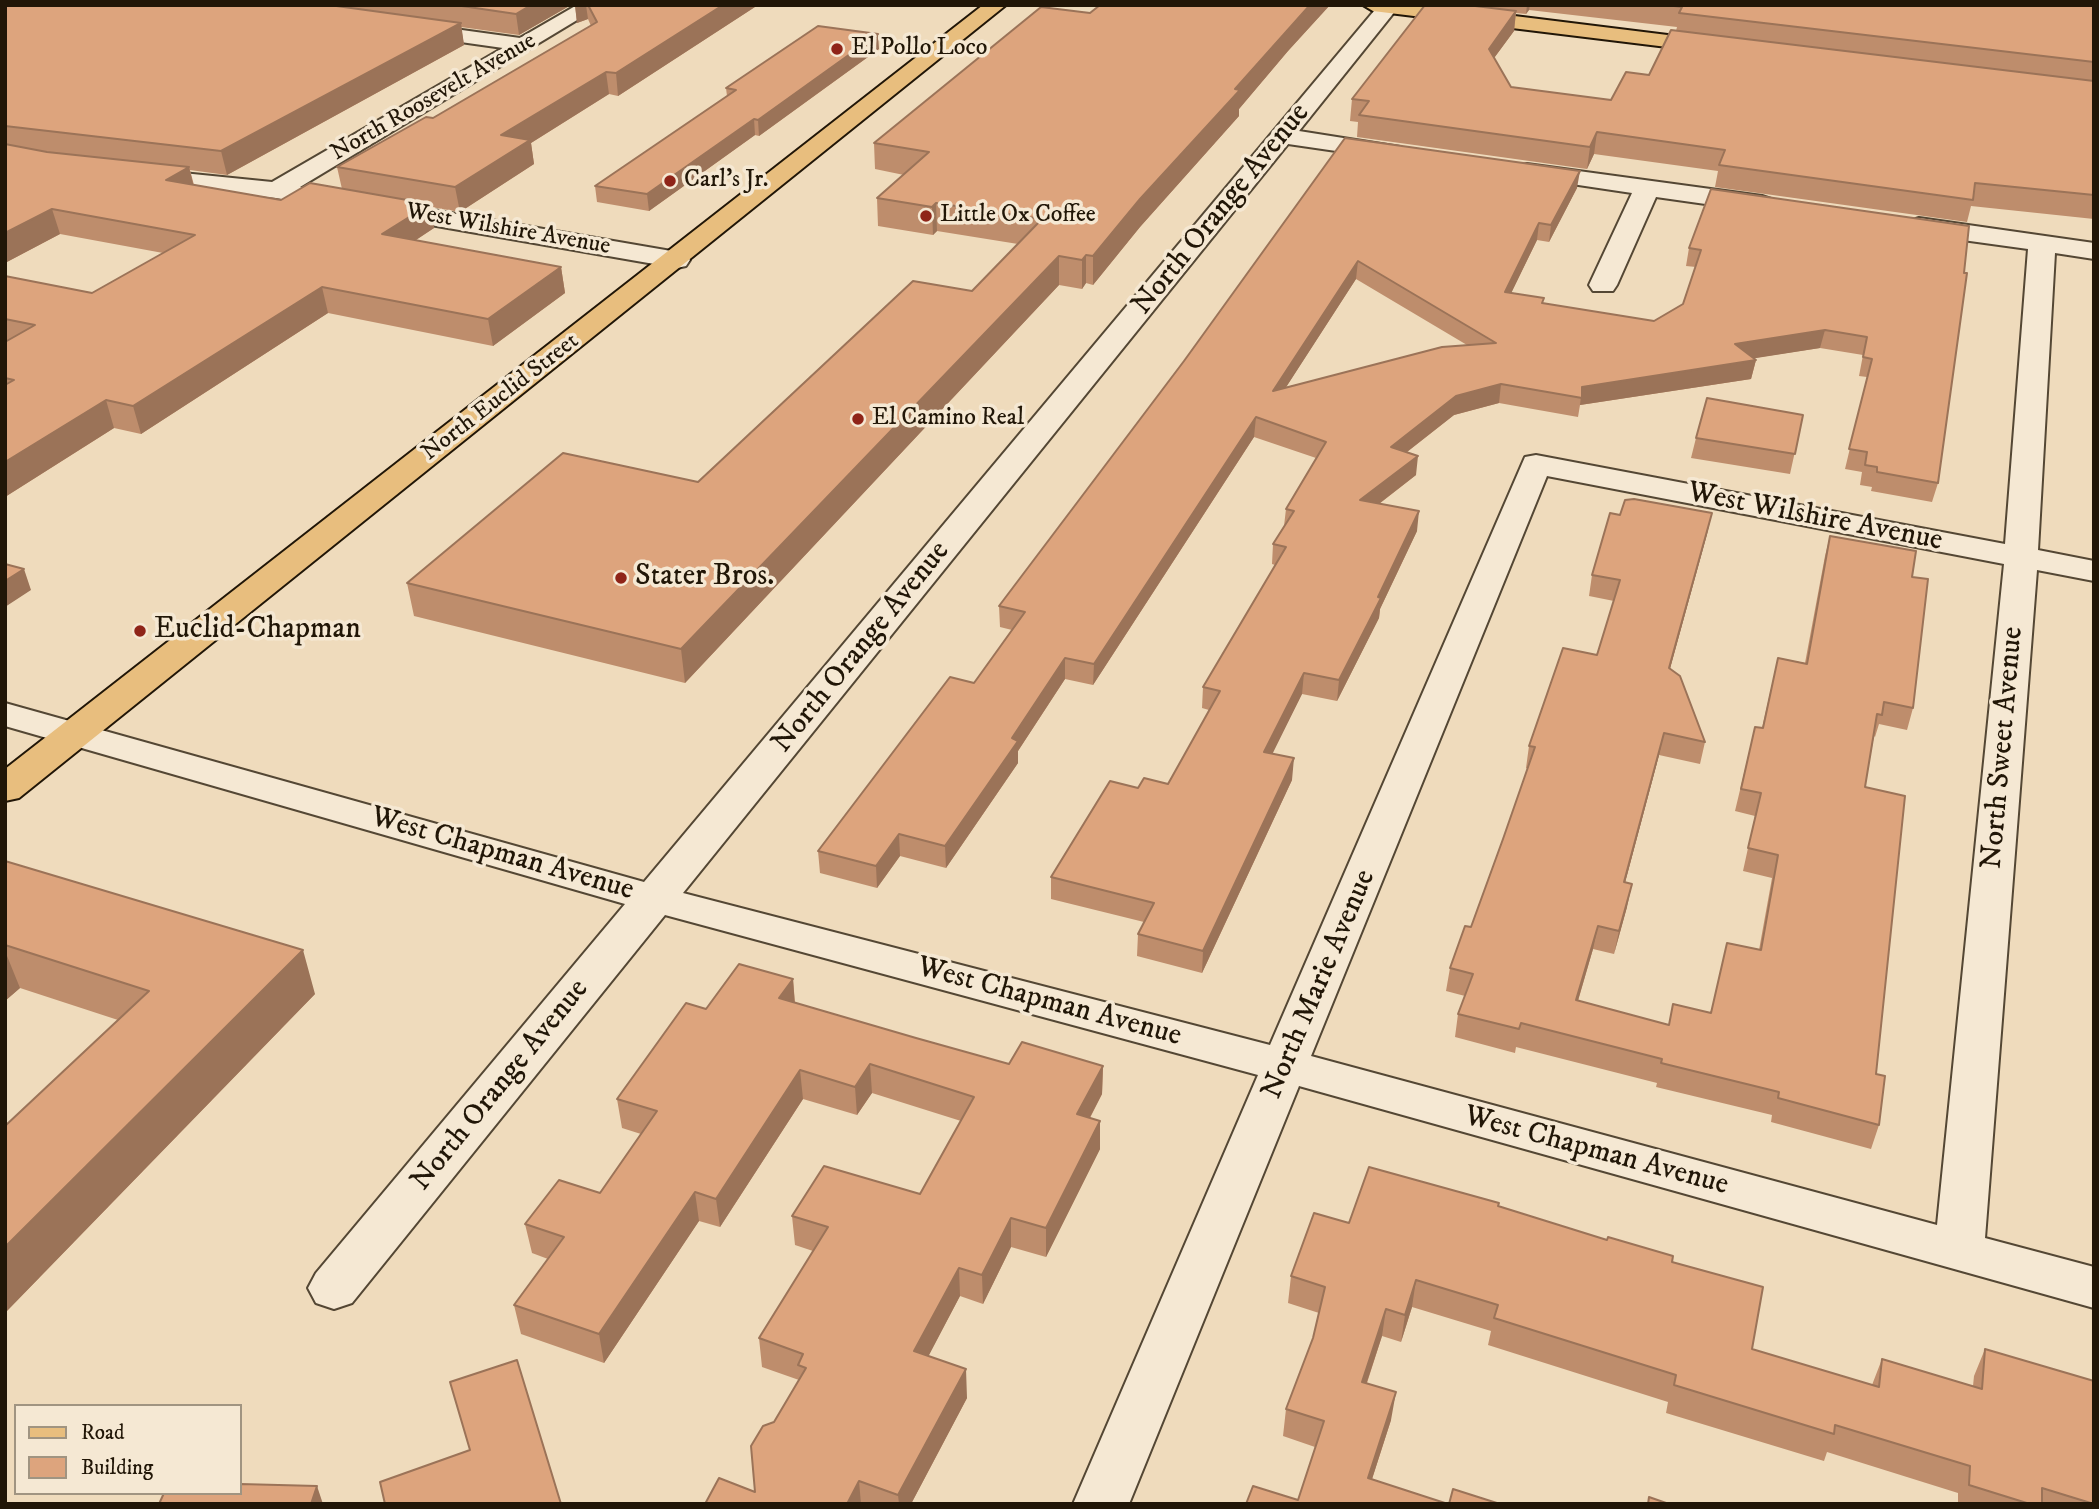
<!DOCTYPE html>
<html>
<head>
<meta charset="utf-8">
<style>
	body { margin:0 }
	#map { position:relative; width:2099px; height:1509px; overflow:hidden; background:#efdbbc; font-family:"IM FELL DW Pica",serif }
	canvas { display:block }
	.frame { position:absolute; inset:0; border:7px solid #211607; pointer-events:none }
	.legend { position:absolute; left:14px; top:1404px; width:228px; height:91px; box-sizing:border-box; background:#f5e8d3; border:2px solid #a09481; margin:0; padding:9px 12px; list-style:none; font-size:21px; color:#211607 }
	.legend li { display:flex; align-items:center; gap:14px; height:35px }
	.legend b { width:35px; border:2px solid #a09481 }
</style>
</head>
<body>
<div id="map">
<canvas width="2099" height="1509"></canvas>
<div class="frame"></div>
<ul class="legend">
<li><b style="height:9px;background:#e8be7e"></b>Road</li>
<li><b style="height:19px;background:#dda47d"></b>Building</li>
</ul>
</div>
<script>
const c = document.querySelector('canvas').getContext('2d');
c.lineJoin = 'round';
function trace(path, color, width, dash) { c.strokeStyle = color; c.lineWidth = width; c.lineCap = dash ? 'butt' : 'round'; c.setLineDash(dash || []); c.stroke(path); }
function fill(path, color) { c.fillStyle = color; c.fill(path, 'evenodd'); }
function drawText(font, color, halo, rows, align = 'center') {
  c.font = font + ' "IM FELL DW Pica",serif'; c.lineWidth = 7; c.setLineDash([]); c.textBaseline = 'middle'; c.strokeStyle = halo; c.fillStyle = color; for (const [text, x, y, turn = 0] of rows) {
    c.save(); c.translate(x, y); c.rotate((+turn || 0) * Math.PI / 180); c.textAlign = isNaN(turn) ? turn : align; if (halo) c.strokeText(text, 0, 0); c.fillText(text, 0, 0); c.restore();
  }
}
const minor = new Path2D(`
	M 577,5 L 602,5 L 300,187 L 677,252 L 686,254 L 690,260 L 686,266 L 677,268 L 276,198 L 143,183 L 134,181 L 131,176 L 134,171 L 143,169 L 272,182 L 503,48 L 411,35 L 400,29 L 404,25 L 411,23 L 520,38 Z
	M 1379,5 L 1400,5 L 1299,131 L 1400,147 L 1403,152 L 1400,157 L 1391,159 L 1288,144 L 683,893 L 1270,1045 L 1525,457 L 1536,455 L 2005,544 L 2028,249 L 1919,234 L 1910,231 L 1906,226 L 1910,221 L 1919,218 L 2094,243 L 2094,259 L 2055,253 L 2038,550 L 2094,561 L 2094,581 L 2037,570 L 1985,1238 L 2094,1267 L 2094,1308 L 1299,1086 L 1129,1504 L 1073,1504 L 1258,1075 L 665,915 L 352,1303 L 334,1309 L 316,1303 L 308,1288 L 316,1273 L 625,904 L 5,726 L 5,703 L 644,882 ZM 1547,476 L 2004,564 L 1937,1225 L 1311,1056 Z
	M 1527,164 L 1762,196 L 1771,199 L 1775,204 L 1771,209 L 1762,212 L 1656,197 L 1617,285 L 1613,291 L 1593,291 L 1589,285 L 1632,193 L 1518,176 L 1515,171 L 1518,166 Z`);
const major = new Path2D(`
	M 983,5 L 1006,5 L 19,798 L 5,801 L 5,769 Z
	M 1363,5 L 1426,5 L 1716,41 L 1727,47 L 1716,53 L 1373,11 Z`);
trace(minor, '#544734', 4);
trace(major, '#211607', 4);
fill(minor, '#f5e8d3');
fill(major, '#e8be7e');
fill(new Path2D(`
	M 5,5 L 571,5 L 519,35 L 461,27 L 464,45 L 227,175 L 190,170 L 194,185 L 281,200 L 342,189 L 337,167 L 433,118 L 591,26 L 588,19 L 577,23 L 575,5 L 758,5 L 618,96 L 609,94 L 531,143 L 534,164 L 460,212 L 431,207 L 434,228 L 416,240 L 561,267 L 565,293 L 493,346 L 328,313 L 141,434 L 114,428 L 5,497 L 5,276 L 92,293 L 163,253 L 60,234 L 5,263 Z
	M 1100,5 L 1330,5 L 1288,51 L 1239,109 L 1239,116 L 1140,227 L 1093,285 L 1086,283 L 1082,289 L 1059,285 L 685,683 L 414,616 L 407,583 L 698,482 L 972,291 L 1018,244 L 937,231 L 933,235 L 878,226 L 877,198 L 904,175 L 875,169 L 874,143 L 1090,13 Z
	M 1425,5 L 2094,5 L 2094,220 L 2094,219 L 1971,206 L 1967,222 L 1715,187 L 1718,171 L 1594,154 L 1587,169 L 1357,137 L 1358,122 L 1350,121 L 1352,99 ZM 1529,10 L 1677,27 L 1676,31 L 1649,75 L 1611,100 L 1511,87 L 1494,58 L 1514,31 L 1516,13 L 1526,14 Z
	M 879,49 L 759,136 L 755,135 L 649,211 L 597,202 L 595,186 L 727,96 L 726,88 Z
	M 1345,138 L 1577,188 L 1549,242 L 1537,240 L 1511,293 L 1543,303 L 1654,321 L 1683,304 L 1696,267 L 1686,266 L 1689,248 L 1969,226 L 1938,483 L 1932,502 L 1871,491 L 1872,487 L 1860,485 L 1862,472 L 1845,469 L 1867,377 L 1859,376 L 1863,355 L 1820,348 L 1754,358 L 1756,360 L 1751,379 L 1580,405 L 1578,417 L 1499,403 L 1454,415 L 1407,452 L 1416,475 L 1379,504 L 1417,531 L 1380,609 L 1379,618 L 1337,701 L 1302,694 L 1272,753 L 1292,780 L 1202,973 L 1137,956 L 1138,934 L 1144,922 L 1051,899 L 1051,877 L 1138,788 L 1168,784 L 1209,710 L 1202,708 L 1203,687 L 1275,565 L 1272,564 L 1273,544 L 1284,526 L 1286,509 L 1316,458 L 1254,437 L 1093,685 L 1065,679 L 1018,751 L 1018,763 L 946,868 L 900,856 L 877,888 L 820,873 L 818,851 L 974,683 L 1012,630 L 1000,627 L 999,606 L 1184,361 ZM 1356,279 L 1467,345 L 1286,387 Z
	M 1803,415 L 1790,474 L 1691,458 L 1696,438 Z
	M 1712,513 L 1707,534 L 1670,669 L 1705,742 L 1700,764 L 1659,755 L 1625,883 L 1627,907 L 1614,954 L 1593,949 L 1578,1001 L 1669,1025 L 1673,1004 L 1711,1013 L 1727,943 L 1759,950 L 1772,878 L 1743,871 L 1755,816 L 1735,811 L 1755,727 L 1762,728 L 1778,658 L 1805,663 L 1825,556 L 1830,536 L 1912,577 L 1913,708 L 1907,730 L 1879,724 L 1875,737 L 1874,736 L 1865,787 L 1879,1125 L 1871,1149 L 1771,1122 L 1772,1115 L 1656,1087 L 1657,1083 L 1516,1047 L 1515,1053 L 1455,1037 L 1458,1014 L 1465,996 L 1446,991 L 1450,968 L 1471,927 L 1503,839 L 1528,769 L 1526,768 L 1529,746 L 1597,655 L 1614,601 L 1589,596 L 1592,575 L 1620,515 Z
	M 5,861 L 315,994 L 5,1313 L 5,1126 L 118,1020 L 20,988 L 5,1001 Z
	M 793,979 L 795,1003 L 916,1038 L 1009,1064 L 1103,1066 L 1102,1094 L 1090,1118 L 1100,1121 L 1100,1149 L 1046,1257 L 1011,1247 L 983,1304 L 960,1296 L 928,1356 L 967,1398 L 911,1504 L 705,1504 L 755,1492 L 774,1422 L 799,1380 L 762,1367 L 759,1338 L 813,1251 L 795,1245 L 792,1216 L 920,1194 L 961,1121 L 872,1093 L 857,1115 L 803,1099 L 720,1227 L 699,1221 L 604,1363 L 521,1334 L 514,1305 L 548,1259 L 532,1253 L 525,1224 L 600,1193 L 641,1134 L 622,1128 L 617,1099 L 706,1009 Z
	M 1498,1206 L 1672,1262 L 1752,1349 L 1872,1385 L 1882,1359 L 1973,1386 L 1974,1376 L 1985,1349 L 2094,1504 L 1958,1504 L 1958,1493 L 1827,1452 L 1824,1461 L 1666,1413 L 1668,1402 L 1488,1345 L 1491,1331 L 1412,1307 L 1401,1342 L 1382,1336 L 1367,1383 L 1391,1420 L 1372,1479 L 1298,1500 L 1315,1447 L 1283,1436 L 1286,1409 L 1313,1338 L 1319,1313 L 1288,1303 L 1291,1276 L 1349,1223 Z`), '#be8d6c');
fill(new Path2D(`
	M 531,5 L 571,5 L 519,35 L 516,14 Z
	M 575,5 L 586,5 L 588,19 L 577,23 Z
	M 723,5 L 758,5 L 618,96 L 616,73 Z
	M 1310,5 L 1330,5 L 1288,51 L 1239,109 L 1239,116 L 1140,227 L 1093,285 L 1093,256 L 1140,199 L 1235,89 Z
	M 1527,5 L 1530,5 L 1529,10 L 1526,14 Z
	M 1516,11 L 1514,31 L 1486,69 L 1489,49 Z
	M 461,23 L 464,45 L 227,175 L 221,151 Z
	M 878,34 L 879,49 L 759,136 L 758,120 Z
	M 606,72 L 609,94 L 531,143 L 534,164 L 460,212 L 455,187 L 501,135 Z
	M 754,119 L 755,135 L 649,211 L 647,194 Z
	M 1597,132 L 1594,154 L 1587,169 L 1590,147 Z
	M 189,167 L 195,192 L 166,180 Z
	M 1580,171 L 1577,188 L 1549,242 L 1551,225 Z
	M 936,203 L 937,231 L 933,235 L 932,207 Z
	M 430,204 L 434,228 L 387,259 L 382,234 Z
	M 52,209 L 60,234 L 5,263 L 5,233 Z
	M 1539,223 L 1537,240 L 1503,310 L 1505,292 Z
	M 1086,255 L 1086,283 L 1082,289 L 1082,260 Z
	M 1059,256 L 1059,285 L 685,683 L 681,649 Z
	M 1358,261 L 1356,279 L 1272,409 L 1273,391 Z
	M 561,267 L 565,293 L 493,346 L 488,319 Z
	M 322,287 L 328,313 L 141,434 L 133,406 Z
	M 1825,330 L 1820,348 L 1731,362 L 1735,344 Z
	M 1756,360 L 1751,379 L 1580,405 L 1582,387 Z
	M 1501,384 L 1499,403 L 1454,415 L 1389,466 L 1391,447 L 1456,396 Z
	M 106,400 L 114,428 L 5,497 L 5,462 Z
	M 1256,417 L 1254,437 L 1093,685 L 1094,664 Z
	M 1418,456 L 1416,475 L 1358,520 L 1360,500 Z
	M 1419,511 L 1417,531 L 1380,609 L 1379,618 L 1337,701 L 1339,680 Z
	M 1712,513 L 1707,534 L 1664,690 L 1669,668 Z
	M 24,569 L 31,590 L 5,607 L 5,581 Z
	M 1065,658 L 1065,679 L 1018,751 L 1018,763 L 946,868 L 945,846 L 1012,738 Z
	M 1304,673 L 1302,694 L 1263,773 L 1264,752 Z
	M 1664,733 L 1659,755 L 1619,905 L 1624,882 Z
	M 1294,758 L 1292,780 L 1202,973 L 1203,951 Z
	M 899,834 L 900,856 L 877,888 L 876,866 Z
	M 1632,884 L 1627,907 L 1614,954 L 1619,931 Z
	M 1598,926 L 1593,949 L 1571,1024 L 1576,1000 Z
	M 303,950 L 315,994 L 5,1313 L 5,1247 Z
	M 5,951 L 20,988 L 5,1001 Z
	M 793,979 L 795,1007 L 779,998 Z
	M 870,1064 L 872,1093 L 857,1115 L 855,1087 Z
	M 1103,1066 L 1102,1094 L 1077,1142 L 1077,1114 Z
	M 800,1070 L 803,1099 L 720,1227 L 716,1199 Z
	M 1100,1121 L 1100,1149 L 1046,1257 L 1046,1228 Z
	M 695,1192 L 699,1221 L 604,1363 L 599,1334 Z
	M 1011,1218 L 1011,1247 L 983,1304 L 982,1275 Z
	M 959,1268 L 960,1296 L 916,1380 L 914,1351 Z
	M 1416,1280 L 1412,1307 L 1401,1342 L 1405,1315 Z
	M 1386,1309 L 1382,1336 L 1358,1409 L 1362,1382 Z
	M 966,1369 L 967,1398 L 911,1504 L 899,1504 L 898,1495 Z
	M 1396,1392 L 1391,1420 L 1364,1504 L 1368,1478 Z
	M 859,1481 L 861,1504 L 847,1504 Z
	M 317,1486 L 323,1504 L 311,1504 Z`), '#9b7358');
const building = new Path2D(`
	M 5,5 L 329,5 L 461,23 L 221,151 L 5,126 Z
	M 455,5 L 531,5 L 516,14 Z
	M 588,5 L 723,5 L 616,73 L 606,72 L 501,135 L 530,140 L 455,187 L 337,167 L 426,117 L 433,118 L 597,22 Z
	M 1100,5 L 1310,5 L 1235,89 L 1240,90 L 1140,199 L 1093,256 L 1086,255 L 1082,260 L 1059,256 L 681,649 L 407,583 L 563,453 L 698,482 L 913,281 L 972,291 L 1042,219 L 936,203 L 932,207 L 877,198 L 929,152 L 874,143 L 1041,7 L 1090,13 Z
	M 1425,5 L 1467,5 L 1516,11 L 1489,49 L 1511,87 L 1611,100 L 1626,72 L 1649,75 L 1671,30 L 2094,81 L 2094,195 L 1975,183 L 1973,200 L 1719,165 L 1725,150 L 1597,132 L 1590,147 L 1359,115 L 1369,101 L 1352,99 Z
	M 1666,5 L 2094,5 L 2094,62 L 1679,13 L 1682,7 Z
	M 818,26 L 878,34 L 758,120 L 754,119 L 647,194 L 595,186 L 736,90 L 726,88 Z
	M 1345,138 L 1580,171 L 1551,225 L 1539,223 L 1505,292 L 1544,298 L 1542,303 L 1654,321 L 1683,304 L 1701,250 L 1689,248 L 1711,189 L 1969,226 L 1964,273 L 1967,273 L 1938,483 L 1877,472 L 1877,467 L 1865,465 L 1867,452 L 1849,449 L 1872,359 L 1863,357 L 1867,337 L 1825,330 L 1735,344 L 1756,360 L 1582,387 L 1582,398 L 1501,384 L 1456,396 L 1391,447 L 1418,456 L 1360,500 L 1419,511 L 1378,597 L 1381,598 L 1339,680 L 1304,673 L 1264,752 L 1294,758 L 1203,951 L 1138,934 L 1154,903 L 1051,877 L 1110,781 L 1138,788 L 1144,778 L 1168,784 L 1220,691 L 1203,687 L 1286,547 L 1273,544 L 1294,511 L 1286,509 L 1326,442 L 1256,417 L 1094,664 L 1065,658 L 1012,738 L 1018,741 L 945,846 L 899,834 L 876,866 L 818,851 L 950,677 L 974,683 L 1025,612 L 999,606 L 1184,361 ZM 1358,261 L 1496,343 L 1442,347 L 1273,391 Z
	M 5,144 L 47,152 L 189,167 L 166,180 L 281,200 L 310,183 L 430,204 L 382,234 L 561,267 L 488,319 L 322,287 L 133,406 L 106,400 L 5,462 L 5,385 L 14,380 L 5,378 L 5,342 L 35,325 L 5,319 L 5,276 L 92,293 L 195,235 L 52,209 L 5,233 Z
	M 1707,398 L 1803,415 L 1795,454 L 1696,438 Z
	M 1634,499 L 1712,513 L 1669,668 L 1680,676 L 1705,742 L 1664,733 L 1624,882 L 1632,884 L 1619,931 L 1598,926 L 1576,1000 L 1669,1025 L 1673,1004 L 1711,1013 L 1727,943 L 1761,950 L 1778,855 L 1748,848 L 1761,793 L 1741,789 L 1755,727 L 1763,728 L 1778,658 L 1807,664 L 1830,536 L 1916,551 L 1912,577 L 1928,579 L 1913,708 L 1884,702 L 1882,715 L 1877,714 L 1865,787 L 1905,796 L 1876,1074 L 1885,1076 L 1879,1125 L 1778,1098 L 1779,1092 L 1661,1063 L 1662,1059 L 1521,1023 L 1519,1029 L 1458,1014 L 1473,974 L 1450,968 L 1465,926 L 1471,927 L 1503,839 L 1535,747 L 1529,746 L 1563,648 L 1597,655 L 1620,580 L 1592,575 L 1610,513 L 1620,515 L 1625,500 Z
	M 5,564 L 24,569 L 5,581 Z
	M 5,861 L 303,950 L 5,1247 L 5,1126 L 149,991 L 5,945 Z
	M 739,964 L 793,979 L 779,998 L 916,1038 L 1009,1064 L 1022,1042 L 1103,1066 L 1077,1114 L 1100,1121 L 1046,1228 L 1011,1218 L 982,1275 L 959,1268 L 914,1351 L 966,1369 L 898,1495 L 859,1481 L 847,1504 L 705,1504 L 719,1478 L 755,1492 L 751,1446 L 763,1426 L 774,1422 L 806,1368 L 798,1365 L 803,1354 L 759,1338 L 828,1227 L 792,1216 L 824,1166 L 920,1194 L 974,1097 L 870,1064 L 855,1087 L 800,1070 L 716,1199 L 695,1192 L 599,1334 L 514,1305 L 564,1237 L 525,1224 L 559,1180 L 600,1193 L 657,1111 L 617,1099 L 686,1003 L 706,1009 Z
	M 1369,1167 L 1499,1203 L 1498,1206 L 1607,1240 L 1608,1237 L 1673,1256 L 1672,1262 L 1763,1287 L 1752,1349 L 1879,1387 L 1882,1359 L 1982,1389 L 1985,1349 L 2094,1381 L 2094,1504 L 2042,1488 L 2042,1504 L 2030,1504 L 1969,1485 L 1970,1466 L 1835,1425 L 1834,1434 L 1674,1385 L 1676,1375 L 1494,1318 L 1498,1305 L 1416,1280 L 1405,1315 L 1386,1309 L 1362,1382 L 1396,1392 L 1368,1478 L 1448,1504 L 1246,1504 L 1253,1486 L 1298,1500 L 1324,1421 L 1286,1409 L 1313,1338 L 1325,1287 L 1291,1276 L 1314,1213 L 1349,1223 Z
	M 517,1360 L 561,1504 L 385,1504 L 380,1482 L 470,1450 L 450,1382 Z
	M 240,1484 L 317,1486 L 311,1504 L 159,1504 L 164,1493 L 240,1493 Z
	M 1453,1489 L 1500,1504 L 1449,1504 Z
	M 1649,1497 L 1669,1504 L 1648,1504 Z`);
fill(building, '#dda47d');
trace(building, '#9b7358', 2);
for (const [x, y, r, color] of [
	[837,49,7,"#8f2418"],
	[670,181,7,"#8f2418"],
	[926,216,7,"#8f2418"],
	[858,419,7,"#8f2418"],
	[621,578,7,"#8f2418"],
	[140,631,7,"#8f2418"]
]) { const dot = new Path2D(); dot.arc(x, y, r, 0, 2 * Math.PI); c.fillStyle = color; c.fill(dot); trace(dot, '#f5e8d3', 2.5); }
drawText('24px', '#211607', '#f5e8d3', [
	["El Pollo Loco",851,49],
	["Carl's Jr.",684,181],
	["Little Ox Coffee",940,216],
	["El Camino Real",872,419]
], 'left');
drawText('24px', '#211607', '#f5e8d3', [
	["North Roosevelt Avenue",434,98,-30],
	["West Wilshire Avenue",508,230,10],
	["North Euclid Street",501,398,-38]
]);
drawText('30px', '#211607', '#f5e8d3', [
	["North Orange Avenue",1222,210,-51],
	["West Wilshire Avenue",1815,518,11],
	["North Orange Avenue",862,648,-51],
	["North Sweet Avenue",2004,748,-85],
	["West Chapman Avenue",502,855,16],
	["North Marie Avenue",1320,985,-67],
	["West Chapman Avenue",1049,1003,15],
	["North Orange Avenue",501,1086,-51],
	["West Chapman Avenue",1596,1152,15]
]);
drawText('30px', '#211607', '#f5e8d3', [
	["Stater Bros.",635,578],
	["Euclid-Chapman",154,631]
], 'left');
</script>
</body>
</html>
